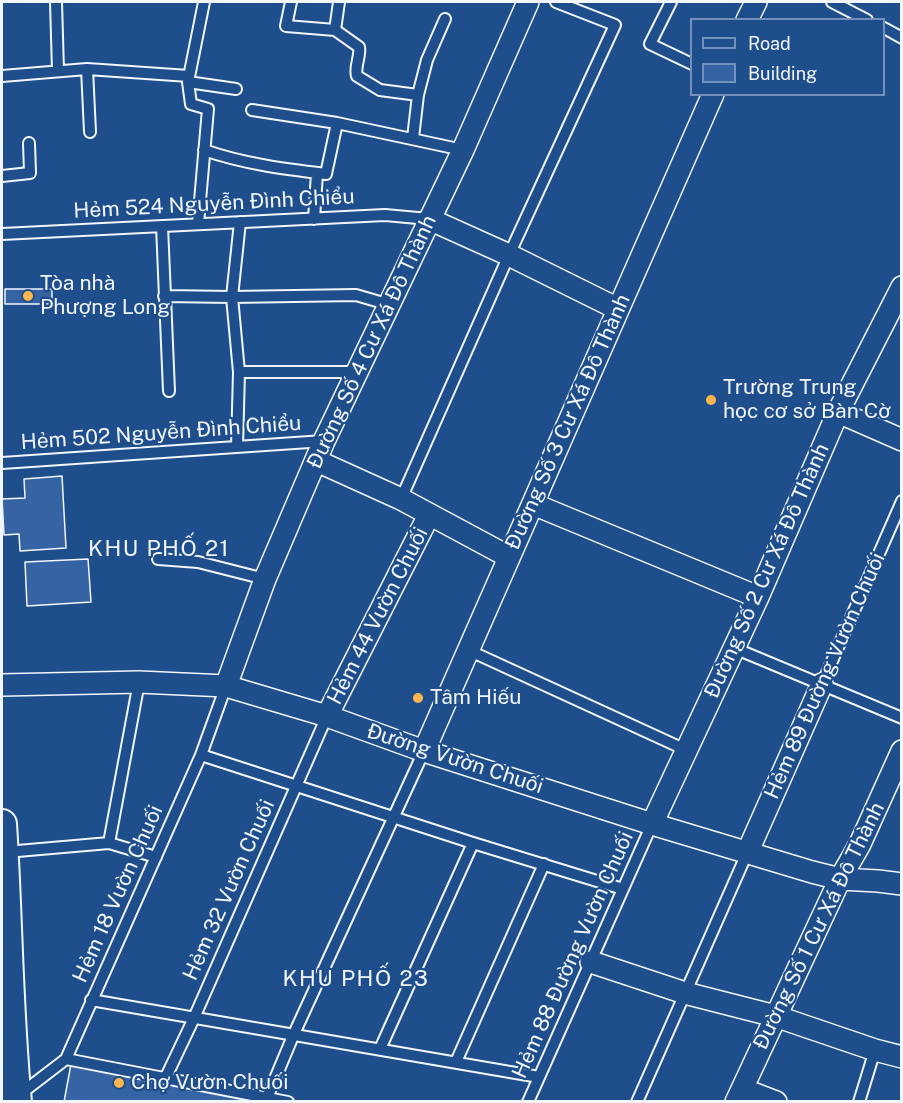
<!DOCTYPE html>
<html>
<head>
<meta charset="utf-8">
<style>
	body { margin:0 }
	#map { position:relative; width:903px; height:1103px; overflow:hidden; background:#1f4e8c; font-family:"Public Sans",sans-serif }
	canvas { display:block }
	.frame { position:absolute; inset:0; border:3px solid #f2f6ff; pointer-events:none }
	.legend { position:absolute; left:690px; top:18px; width:195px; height:78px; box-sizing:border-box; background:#1f4e8c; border:2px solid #7391ba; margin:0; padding:8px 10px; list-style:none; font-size:18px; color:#f2f6ff }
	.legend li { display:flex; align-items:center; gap:12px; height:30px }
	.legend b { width:30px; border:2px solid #7391ba }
</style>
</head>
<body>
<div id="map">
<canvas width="903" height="1103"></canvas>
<div class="frame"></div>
<ul class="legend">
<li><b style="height:8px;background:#1f4e8c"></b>Road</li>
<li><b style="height:16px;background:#3563a3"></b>Building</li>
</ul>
</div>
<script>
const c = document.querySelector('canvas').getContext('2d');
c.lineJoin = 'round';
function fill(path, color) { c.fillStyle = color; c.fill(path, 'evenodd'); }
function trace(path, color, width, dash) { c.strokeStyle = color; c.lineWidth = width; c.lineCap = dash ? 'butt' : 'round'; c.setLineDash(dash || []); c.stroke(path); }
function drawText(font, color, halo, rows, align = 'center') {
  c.font = font + ' "Public Sans",sans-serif'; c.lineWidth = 4.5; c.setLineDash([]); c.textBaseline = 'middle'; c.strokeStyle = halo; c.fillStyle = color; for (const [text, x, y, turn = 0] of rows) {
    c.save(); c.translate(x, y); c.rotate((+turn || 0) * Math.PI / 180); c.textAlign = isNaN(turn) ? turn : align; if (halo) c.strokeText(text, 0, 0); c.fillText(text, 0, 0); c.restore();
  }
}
const building = new Path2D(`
	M 5,289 L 52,289 L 52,304 L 5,304 Z
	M 62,476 L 66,548 L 20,551 L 19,534 L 4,535 L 2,499 L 25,498 L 24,479 Z
	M 88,559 L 91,602 L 27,606 L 25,562 Z
	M 71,1064 L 271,1102 L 64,1102 Z`);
fill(building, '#3563a3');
trace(building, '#f2f6ff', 1.5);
const service = new Path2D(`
	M 56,2 L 58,71
	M 291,2 L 286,26 L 335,30
	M 339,2 L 335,30 L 359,47 C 361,56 354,67 357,76 L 380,90 L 418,95 L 413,138
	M 671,2 L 650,44 L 692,64
	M 832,2 L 867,20
	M 884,28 L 902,38
	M 87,69 L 90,132
	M 2,76 L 87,69 L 189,76
	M 188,82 L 236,89
	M 418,95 L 427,60 L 445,19
	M 252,110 L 337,123 L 463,150
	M 204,150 C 244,164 285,169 326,174 L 337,123
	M 2,176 L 30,173 L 29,143
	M 314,219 L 317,173
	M 198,224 L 208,109 L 191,104 L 188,82 L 204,2
	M 162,226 L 169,391
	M 2,234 L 385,215 L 429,219
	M 164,296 L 232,297 L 356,295 L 390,305
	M 239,372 L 358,372
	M 237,447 L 239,372 L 232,297 L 240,222
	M 2,463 L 324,441
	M 401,499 L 509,255 L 615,25 L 556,2
	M 158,559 L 198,562 L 265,579
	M 734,648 L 902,718
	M 468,650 L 686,750
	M 822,684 L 902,501
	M 201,755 L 473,843 L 623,889
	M 109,843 L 139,682
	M 6,852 L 109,843 L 156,857
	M 91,1000 L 539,1077
	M 380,1049 L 473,843
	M 66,1059 L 288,1102
	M 456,1062 L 544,864
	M 165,1079 L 194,1018 L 327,716
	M 19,1095 L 66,1059 L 201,755 L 226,686
	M 267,1098 L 293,1036 L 424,751
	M 528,1102 L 652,824
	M 637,1102 L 748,851
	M 859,1102 L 875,1050`);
const minor = new Path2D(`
	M 747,20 L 756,2
	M 429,219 L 509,255 L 618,309
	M 838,412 L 902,440
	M 317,461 L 401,499 L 509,557
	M 533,504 L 758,597
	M 2,685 L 139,682 L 226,686 L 327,716 L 424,751 L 652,824 L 812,872 L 840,879 L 878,881 L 902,884
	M 226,686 L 265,579 L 324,441 L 463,150 L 528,2
	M 327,716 L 429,515
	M 424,751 L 713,94
	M 652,824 L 758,597 L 838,412 L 902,287
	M 748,851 L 822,684
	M 591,962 L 685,993 L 775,1016 L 875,1050 L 902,1057
	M 742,1089 L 776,1102
	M 736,1102 L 840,879 L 860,844 L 902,751`);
const secondary = new Path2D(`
	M 2,824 C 8,916 8,1009 17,1102`);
trace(service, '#f2f6ff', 14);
trace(minor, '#f2f6ff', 24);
trace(secondary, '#f2f6ff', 32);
trace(service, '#1f4e8c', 10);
trace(minor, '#1f4e8c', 21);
trace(secondary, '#1f4e8c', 28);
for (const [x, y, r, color] of [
	[28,296,6,"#ffb74d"],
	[711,400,6,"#ffb74d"],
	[418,698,6,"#ffb74d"],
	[119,1083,6,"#ffb74d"]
]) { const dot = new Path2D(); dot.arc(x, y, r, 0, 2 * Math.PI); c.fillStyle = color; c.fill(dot); trace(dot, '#1f4e8c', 2); }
drawText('21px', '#f2f6ff', '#1f4e8c', [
	["Hẻm 524 Nguyễn Ðình Chiểu",214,204,-3],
	["Ðường Số 4 Cư Xá Đô Thành",372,342,-65],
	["Ðường Số 3 Cư Xá Đô Thành",568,422,-66],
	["Hẻm 502 Nguyễn Ðình Chiểu",161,433,-4],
	["Ðường Số 2 Cư Xá Đô Thành",767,571,-66],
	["Hẻm 44 Vườn Chuối",378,616,-63],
	["Hẻm 89 Đường Vườn Chuối",825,676,-66],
	["Đường Vườn Chuối",455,759,18],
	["Hẻm 32 Vườn Chuối",229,890,-66],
	["Hẻm 18 Vườn Chuối",118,894,-66],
	["Ðường Số 1 Cư Xá Đô Thành",819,926,-64],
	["Hẻm 88 Đường Vườn Chuối",573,955,-66]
]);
drawText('21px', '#f2f6ff', '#1f4e8c', [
	["Tòa nhà",40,284],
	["Phượng Long",40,308],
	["Trường Trung",723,388],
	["học cơ sở Bàn Cờ",723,412],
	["Tâm Hiếu",430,698],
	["Chợ Vườn Chuối",131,1083]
], 'left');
c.letterSpacing = '1.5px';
drawText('22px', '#f2f6ff', '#1f4e8c', [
	["KHU PHỐ 21",159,549],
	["KHU PHỐ 23",356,979]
]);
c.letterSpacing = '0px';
</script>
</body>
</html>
